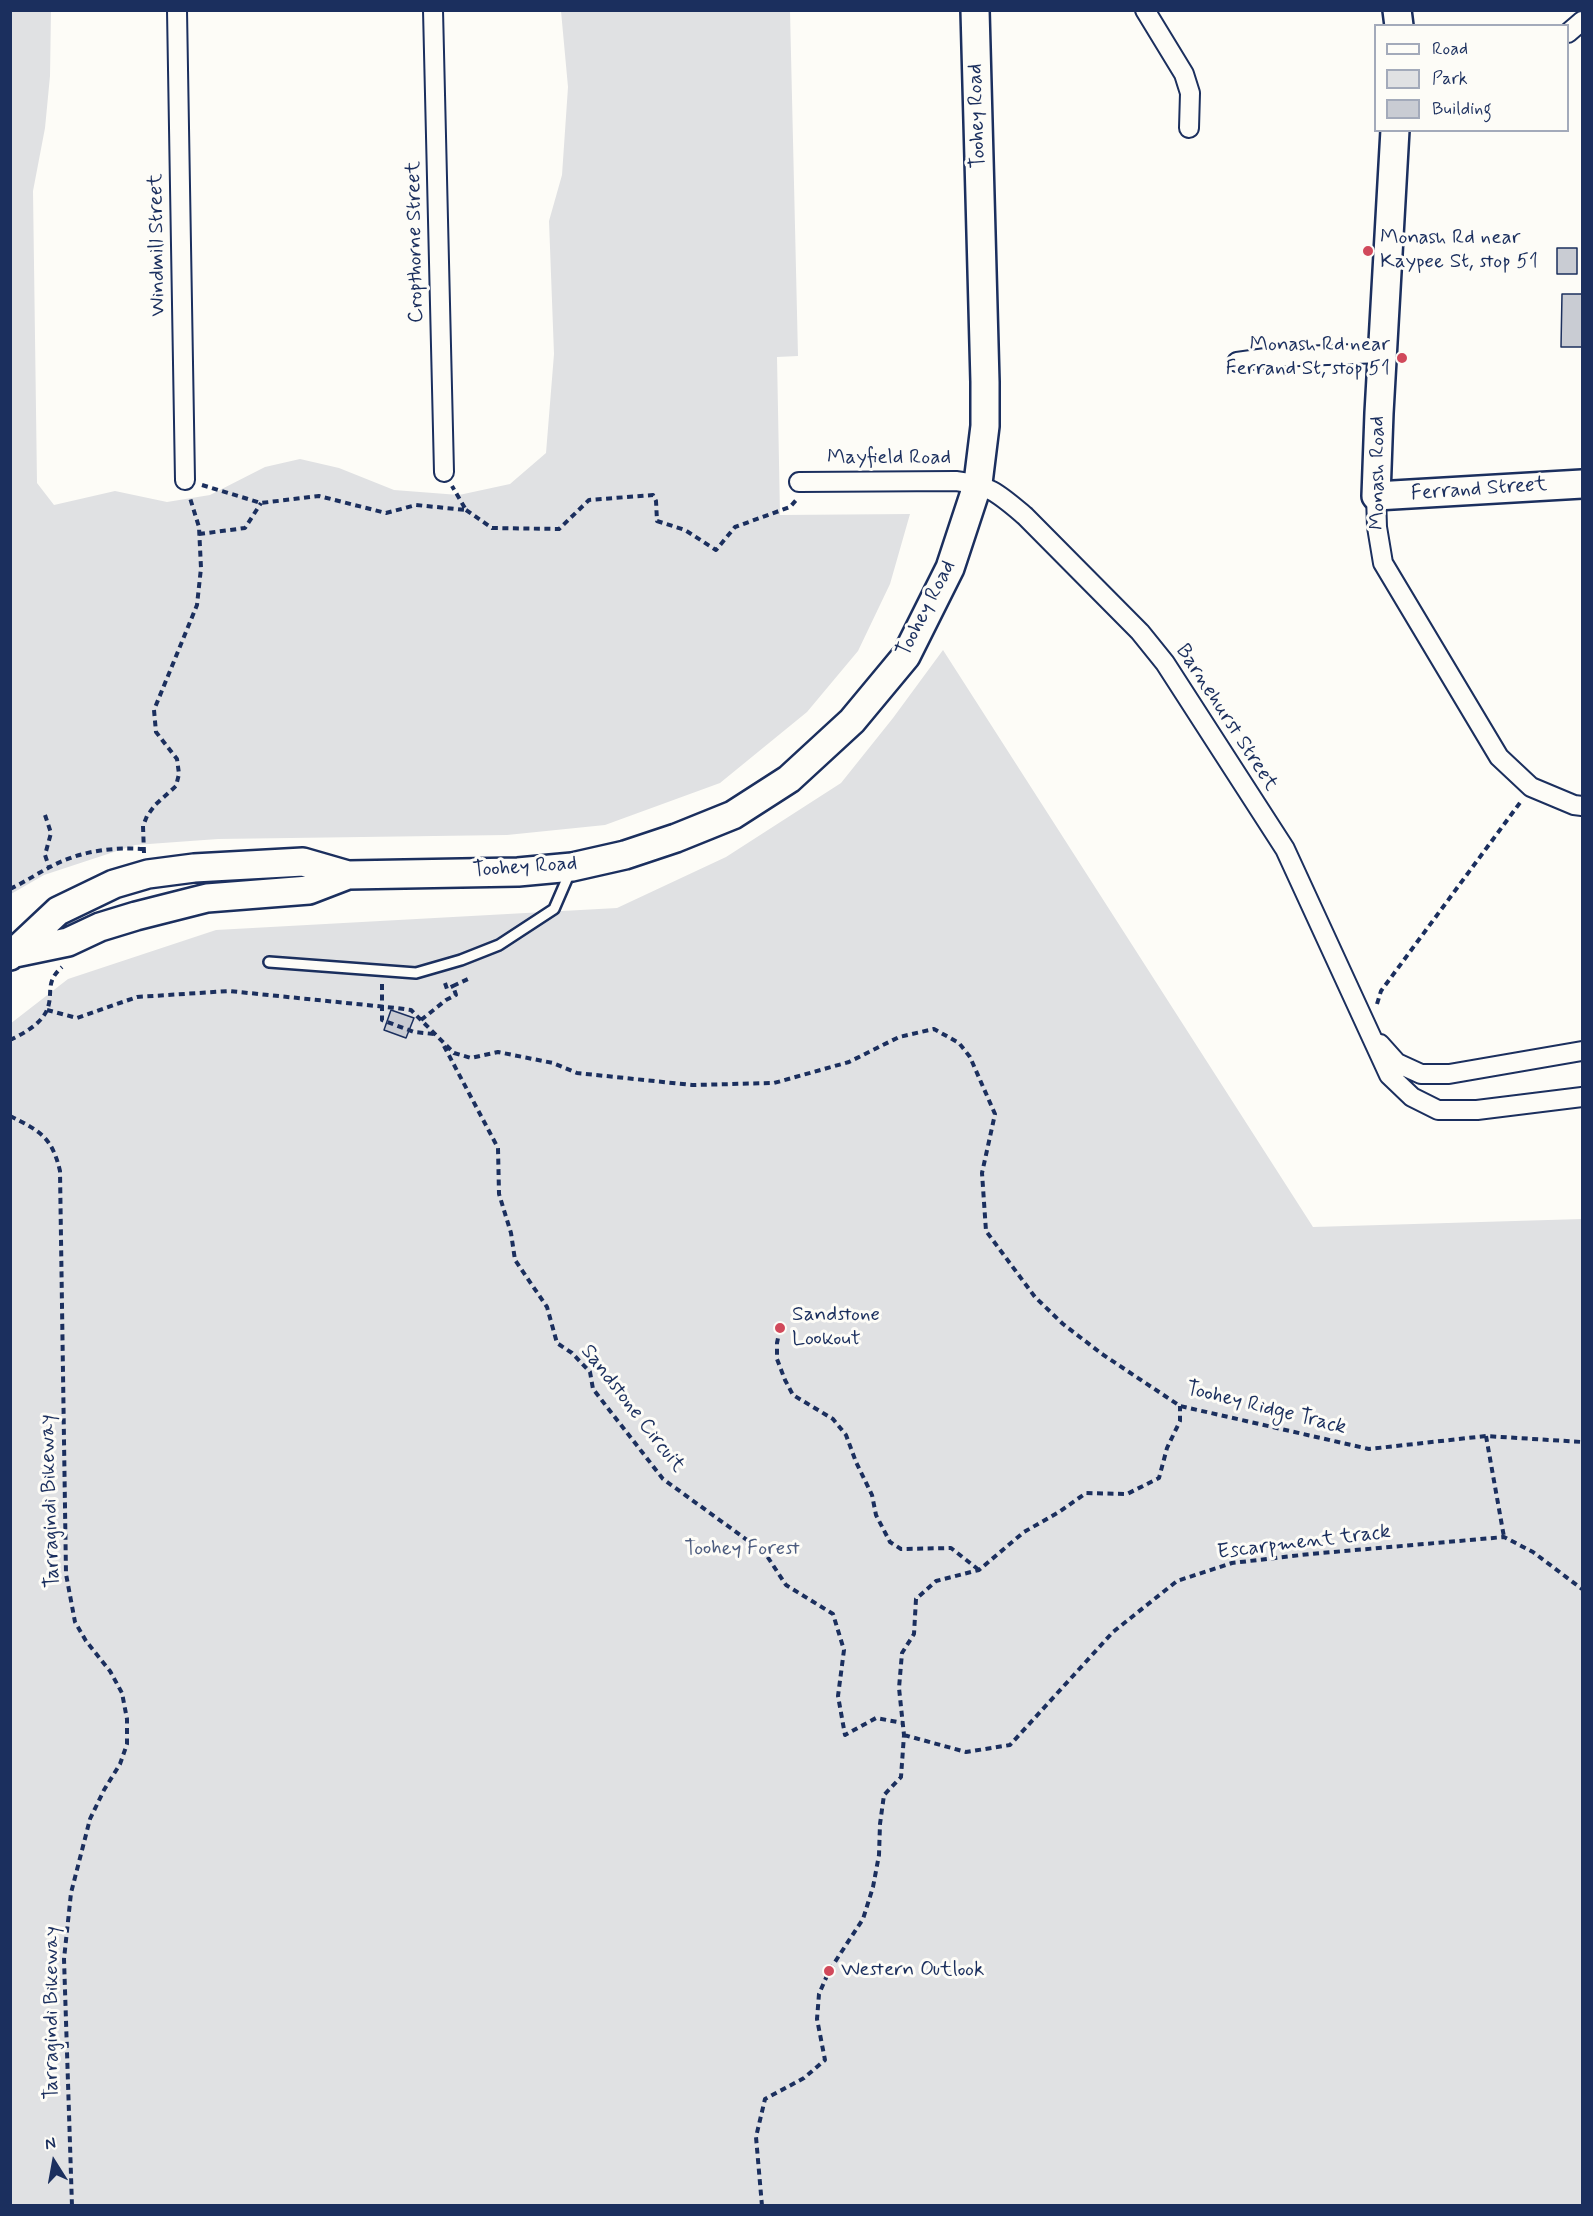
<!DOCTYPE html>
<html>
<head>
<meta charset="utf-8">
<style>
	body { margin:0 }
	#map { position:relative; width:1593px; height:2216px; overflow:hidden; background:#fdfcf7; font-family:Mynerve,sans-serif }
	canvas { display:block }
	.frame { position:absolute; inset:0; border:12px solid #1b2f5e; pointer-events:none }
	.legend { position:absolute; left:1374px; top:24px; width:195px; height:108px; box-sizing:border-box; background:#fdfcf7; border:2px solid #a3aaba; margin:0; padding:8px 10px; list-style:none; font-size:18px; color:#1b2f5e }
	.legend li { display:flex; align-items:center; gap:12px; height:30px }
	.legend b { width:30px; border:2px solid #a3aaba }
	.north { position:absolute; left:24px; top:2132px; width:60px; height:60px; -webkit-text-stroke:4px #fdfcf7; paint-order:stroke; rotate:349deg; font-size:16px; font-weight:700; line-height:24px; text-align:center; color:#1b2f5e }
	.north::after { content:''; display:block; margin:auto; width:21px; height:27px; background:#1b2f5e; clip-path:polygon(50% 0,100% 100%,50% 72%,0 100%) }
</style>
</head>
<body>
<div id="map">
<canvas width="1593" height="2216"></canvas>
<div class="frame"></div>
<ul class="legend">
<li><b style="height:8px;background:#fdfcf7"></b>Road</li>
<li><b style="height:16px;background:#e0e1e3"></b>Park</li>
<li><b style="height:16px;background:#c9ccd3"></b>Building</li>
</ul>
<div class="north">N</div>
</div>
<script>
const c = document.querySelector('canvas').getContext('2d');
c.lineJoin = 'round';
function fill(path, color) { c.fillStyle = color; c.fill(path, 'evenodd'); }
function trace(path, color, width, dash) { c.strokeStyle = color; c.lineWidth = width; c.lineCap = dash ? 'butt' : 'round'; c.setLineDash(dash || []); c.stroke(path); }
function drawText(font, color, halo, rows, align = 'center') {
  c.font = font + ' Mynerve,sans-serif'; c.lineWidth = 6; c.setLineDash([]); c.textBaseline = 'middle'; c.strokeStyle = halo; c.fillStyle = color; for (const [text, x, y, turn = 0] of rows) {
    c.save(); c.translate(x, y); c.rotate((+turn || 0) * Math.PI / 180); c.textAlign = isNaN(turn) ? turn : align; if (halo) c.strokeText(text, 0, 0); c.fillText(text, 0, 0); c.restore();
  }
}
fill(new Path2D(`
	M 11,10 L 51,11 L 50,76 L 45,128 L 33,191 L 37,483 L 54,505 L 115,491 L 167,502 L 210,495 L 265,467 L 300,459 L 339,468 L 394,490 L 459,495 L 510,484 L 546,453 L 554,354 L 549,221 L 562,175 L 568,87 L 561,11 L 790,11 L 798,356 L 777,357 L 780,515 L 910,514 L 890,584 L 858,651 L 807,712 L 720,783 L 605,825 L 507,835 L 218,839 L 135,845 L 44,875 L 11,894 Z
	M 943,650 L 1313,1227 L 1582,1219 L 1582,2205 L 11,2206 L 10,1024 L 68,979 L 216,930 L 617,908 L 726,857 L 841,783 L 893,718 Z`), '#e0e1e3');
const building = new Path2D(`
	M 1557,248 L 1577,248 L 1577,274 L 1557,274 Z
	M 1562,294 L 1582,294 L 1582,347 L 1561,347 Z
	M 391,1010 L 414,1018 L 406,1038 L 384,1030 Z`);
fill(building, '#c9ccd3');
trace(building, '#1b2f5e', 1.5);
const lane = new Path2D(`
	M 269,962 L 416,973 L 461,960 L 499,945 L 554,909 L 570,872`);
const street = new Path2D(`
	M 177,10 L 185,480
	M 433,10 L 444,472
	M 1145,10 L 1184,74 L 1190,93 L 1189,128
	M 1568,33 L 1582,21
	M 1237,362 L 1273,357 L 1382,353
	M 799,482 L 956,481 C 990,485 999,494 1025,516 L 1140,632 L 1165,663 L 1285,849 L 1389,1075 L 1412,1097 L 1438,1110 L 1477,1110 L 1582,1097
	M 1376,496 L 1377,527 L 1383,563 L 1499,757 L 1531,787 L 1574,805 L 1582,806
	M 1380,1044 L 1397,1063 L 1421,1074 L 1449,1074 L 1582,1051`);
const secondary = new Path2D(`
	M 1397,10 L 1399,26
	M 1395,130 L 1379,413 L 1376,496 L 1582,484
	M 15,953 L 68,942 L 100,927 L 136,916 L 207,898 L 309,890 L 348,875
	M 10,956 L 58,911 L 114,884 L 148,874 L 194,868 L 303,862 L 348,875 L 518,872 L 572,867 L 625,855 L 676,838 L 733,815 L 789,779 L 852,721 L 906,656 L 950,568 L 978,483 L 985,426 L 985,382 L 975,10`);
trace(lane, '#1b2f5e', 14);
trace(street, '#1b2f5e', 22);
trace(secondary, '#1b2f5e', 32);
trace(new Path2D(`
	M 202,485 L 261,503 L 319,496 L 386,513 L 416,505 L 466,510 L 452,486
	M 466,510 L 492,528 L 559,529 L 589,500 L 653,495 L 656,501 L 657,521 L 685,530 L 716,550 L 735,527 L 790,507 L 797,499
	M 199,534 L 245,528 L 261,503
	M 45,815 L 51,833 L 45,855 L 49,867
	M 144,853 L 143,826 L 147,816 L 155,805 L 176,786 L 179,774 L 177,759 L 156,732 L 154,710 L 197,605 L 201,568 L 199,527 L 190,498
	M 10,889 C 25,882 38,873 52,866 C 81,851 111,847 144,849
	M 445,983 L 447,989 L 453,986
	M 382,984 L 382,1020 L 414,1032 L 434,1034
	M 1377,1004 L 1381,991 L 1522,800
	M 47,1010 L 77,1018 L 137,997 L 229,991 L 396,1008 L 411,1010 L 454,1053 L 471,1058 L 498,1052 L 553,1063 L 577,1073 L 692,1085 L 774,1083 L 849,1062 L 899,1037 L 934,1029 L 959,1043 L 970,1057 L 995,1114 L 982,1173 L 986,1231 L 1035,1297 L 1063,1324 L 1102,1354 L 1180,1406 L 1369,1449 L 1486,1436 L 1582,1442
	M 421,1020 L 446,1000 L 456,995 L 453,986 L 468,979
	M 10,1040 C 23,1034 41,1024 47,1010 C 54,993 44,983 62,967
	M 444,1046 L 498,1148 L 499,1194 L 511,1233 L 515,1260 L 547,1307 L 557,1343 L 572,1353 L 590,1372 L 593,1389 L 663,1479 L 765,1553 L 786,1585 L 833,1614 L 844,1650 L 838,1696 L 845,1735 L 876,1718 L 903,1723
	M 10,1116 C 40,1131 52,1137 60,1171 L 66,1574 L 75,1622 L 86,1641 L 110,1671 L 122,1693 L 127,1719 L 127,1744 L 120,1764 L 104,1790 L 90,1819 L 71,1893 L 64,1959 L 72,2206
	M 780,1328 L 777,1343 L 777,1359 L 785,1380 L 793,1395 L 833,1419 L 846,1435 L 856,1462 L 872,1495 L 876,1515 L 890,1542 L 901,1549 L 951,1548 L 979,1570
	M 1486,1436 L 1504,1537
	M 904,1735 L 966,1752 L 1010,1745 L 1113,1632 L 1177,1581 L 1232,1563 L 1310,1554 L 1504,1537 L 1533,1552 L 1582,1589
	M 762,2206 L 756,2137 L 765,2099 L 804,2078 L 825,2060 L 817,2019 L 819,1994 L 829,1971 L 863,1919 L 873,1887 L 879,1855 L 880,1824 L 884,1795 L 901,1777 L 904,1735 L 899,1688 L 902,1653 L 914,1634 L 916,1599 L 936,1581 L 979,1570 L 1024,1532 L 1059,1512 L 1086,1493 L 1127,1494 L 1159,1478 L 1167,1448 L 1180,1421 L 1180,1406`), '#1b2f5e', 4, [6, 4.5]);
trace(lane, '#fdfcf7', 9);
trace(street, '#fdfcf7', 18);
trace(secondary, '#fdfcf7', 27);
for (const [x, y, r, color] of [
	[1368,251,6,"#d1495b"],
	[1402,358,6,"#d1495b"],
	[780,1328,6,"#d1495b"],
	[829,1971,6,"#d1495b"]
]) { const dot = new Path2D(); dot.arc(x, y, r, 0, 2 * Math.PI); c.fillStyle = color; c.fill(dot); trace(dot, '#fdfcf7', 2); }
drawText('21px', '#1b2f5e', '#fdfcf7', [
	["Toohey Road",978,116,-92],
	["Cropthorne Street",416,242,-91],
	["Windmill Street",158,245,-91],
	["Mayfield Road",889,459],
	["Monash Road",1379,473,-90],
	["Ferrand Street",1479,490,-4],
	["Toohey Road",927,609,-63],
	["Barnehurst Street",1226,718,57],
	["Toohey Road",525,868,-4],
	["Sandstone Circuit",632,1409,52],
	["Toohey Ridge Track",1266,1409,14],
	["Tarragindi Bikeway",51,1501,-92],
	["Escarpment track",1304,1543,-7],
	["Tarragindi Bikeway",53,2013,-90]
]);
drawText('21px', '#1b2f5e', '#fdfcf7', [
	["Monash Rd near",1380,239],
	["Kaypee St, stop 51",1380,263],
	["Monash Rd near",1390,346,"right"],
	["Ferrand St, stop 51",1390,370,"right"],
	["Sandstone",792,1316],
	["Lookout",792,1340],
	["Western Outlook",841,1971]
], 'left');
drawText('21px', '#4c5c7f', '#fdfcf7', [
	["Toohey Forest",742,1550]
]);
</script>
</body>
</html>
